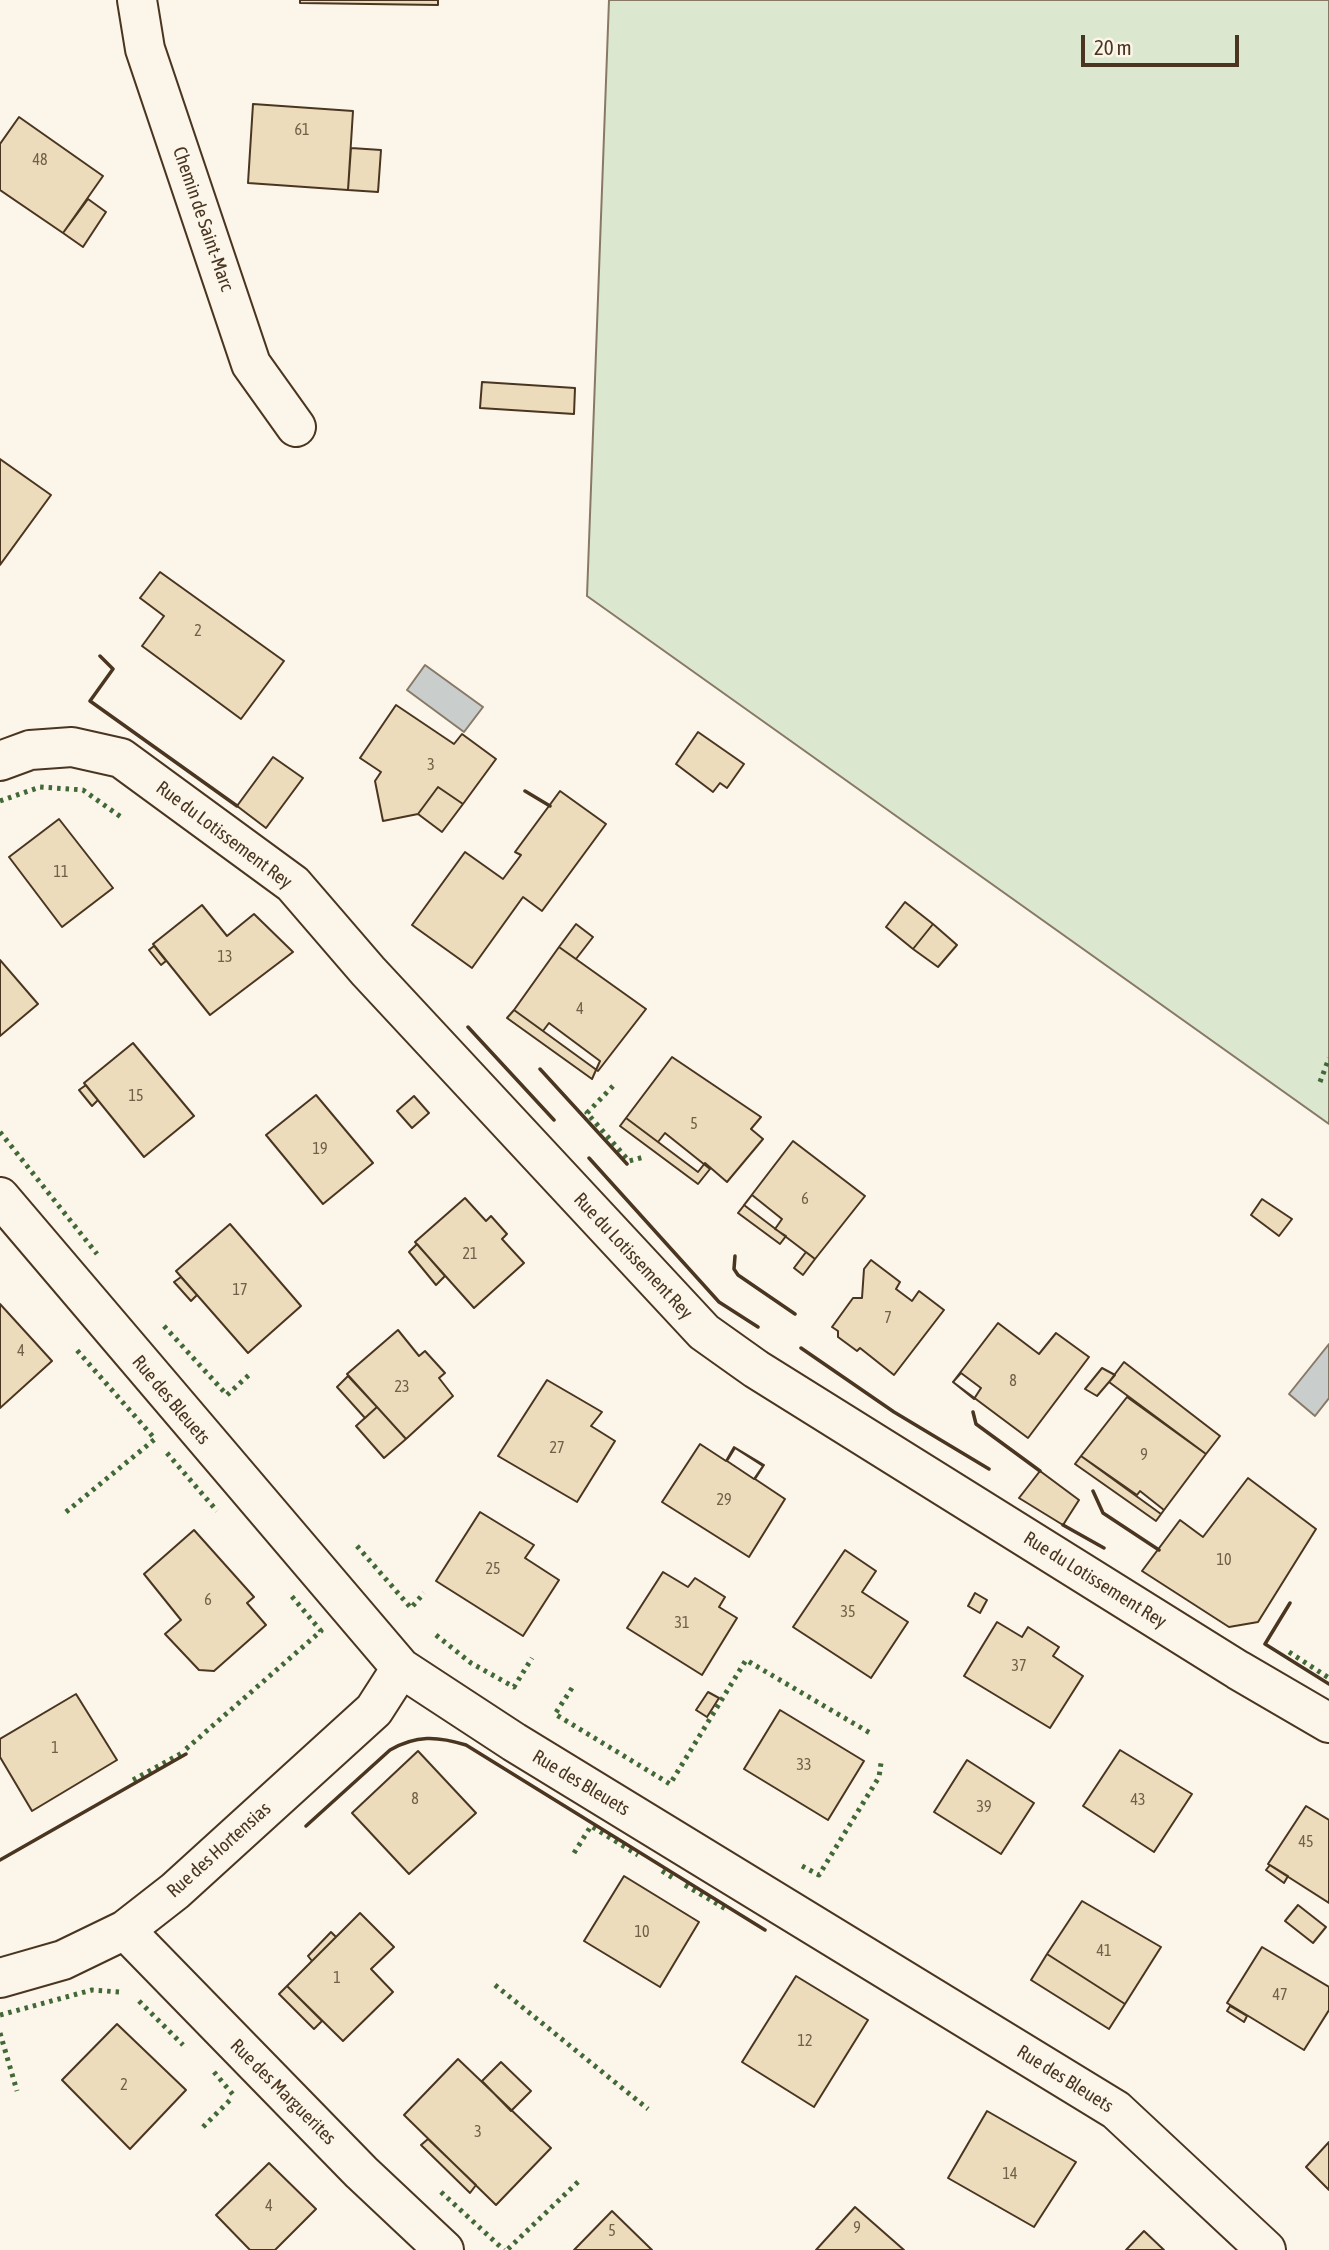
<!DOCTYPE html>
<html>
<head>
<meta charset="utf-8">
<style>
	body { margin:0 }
	#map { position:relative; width:1329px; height:2250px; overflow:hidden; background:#fbf6e9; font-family:"Asap Condensed",sans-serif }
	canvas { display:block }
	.scale { position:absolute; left:1081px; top:35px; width:158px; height:32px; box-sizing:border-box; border:4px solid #4a3520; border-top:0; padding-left:9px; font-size:21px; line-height:24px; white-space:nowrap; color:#4a3520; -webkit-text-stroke:5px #fbf6e9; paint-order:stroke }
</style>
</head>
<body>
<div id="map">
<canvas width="1329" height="2250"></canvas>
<div class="scale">20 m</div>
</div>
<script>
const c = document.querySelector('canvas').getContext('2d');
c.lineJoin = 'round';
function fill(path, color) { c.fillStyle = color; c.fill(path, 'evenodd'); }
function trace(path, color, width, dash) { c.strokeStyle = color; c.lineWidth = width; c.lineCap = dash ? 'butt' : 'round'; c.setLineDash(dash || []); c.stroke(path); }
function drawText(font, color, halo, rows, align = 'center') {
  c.font = font + ' "Asap Condensed",sans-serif'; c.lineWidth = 5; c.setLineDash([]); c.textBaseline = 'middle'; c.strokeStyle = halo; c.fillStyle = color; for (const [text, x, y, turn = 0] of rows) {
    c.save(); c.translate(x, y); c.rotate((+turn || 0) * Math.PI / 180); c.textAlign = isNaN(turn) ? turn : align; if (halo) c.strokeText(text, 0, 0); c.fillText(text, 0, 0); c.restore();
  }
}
const green = new Path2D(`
	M 609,0 L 1329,0 L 1329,1124 L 587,596 Z`);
fill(green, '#dce7d0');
trace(green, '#887966', 2);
const water = new Path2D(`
	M 425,665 L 483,707 L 464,732 L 407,690 Z
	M 1329,1344 L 1329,1398 L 1315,1416 L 1289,1394 Z`);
fill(water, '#c9cecd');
trace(water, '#887966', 2);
const building = new Path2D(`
	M 300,0 L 438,0 L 438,5 L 300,3 Z
	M 253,104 L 353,111 L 348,190 L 248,183 Z
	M 19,117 L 103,176 L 63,233 L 0,190 L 0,144 Z
	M 351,148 L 381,150 L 378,192 L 348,190 Z
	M 88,199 L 106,212 L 83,247 L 63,233 Z
	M 482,382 L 575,388 L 574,414 L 480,408 Z
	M 0,459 L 51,495 L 0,565 Z
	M 160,572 L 284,661 L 241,719 L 142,646 L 164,616 L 140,598 Z
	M 396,705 L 454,744 L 462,734 L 496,759 L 463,804 L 438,787 L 418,814 L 383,821 L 375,781 L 381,772 L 360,758 Z
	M 698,732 L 744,764 L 727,788 L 720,783 L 713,792 L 676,764 Z
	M 273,757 L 303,778 L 266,828 L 237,806 Z
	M 438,787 L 463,804 L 442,832 L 418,814 Z
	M 560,791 L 606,824 L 542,911 L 523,897 L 472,968 L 412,925 L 465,852 L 503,879 L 521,855 L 515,852 Z
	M 59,819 L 113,888 L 62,927 L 9,857 Z
	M 905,902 L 933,924 L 913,949 L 886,927 Z
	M 202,905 L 227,936 L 254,914 L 293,952 L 210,1015 L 153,944 Z
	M 576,924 L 593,937 L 576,959 L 559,947 Z
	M 933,924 L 957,945 L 938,967 L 913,949 Z
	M 154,946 L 166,961 L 161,965 L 149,950 Z
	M 559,947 L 646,1009 L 598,1071 L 514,1010 Z
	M 0,960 L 38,1004 L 0,1036 Z
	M 514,1010 L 543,1031 L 549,1023 L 600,1061 L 592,1079 L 507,1018 Z
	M 133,1043 L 194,1116 L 144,1157 L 84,1083 Z
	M 672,1057 L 761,1117 L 751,1129 L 763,1139 L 727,1182 L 705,1163 L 698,1172 L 626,1118 Z
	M 86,1085 L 98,1100 L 92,1106 L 79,1090 Z
	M 316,1095 L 373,1163 L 323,1204 L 266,1135 Z
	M 414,1096 L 429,1113 L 412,1128 L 397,1111 Z
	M 626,1118 L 658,1142 L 665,1133 L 710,1169 L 698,1184 L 620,1126 Z
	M 793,1141 L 865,1196 L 815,1259 L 744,1205 Z
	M 752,1195 L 782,1219 L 775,1229 L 786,1236 L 780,1244 L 738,1213 Z
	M 465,1198 L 486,1221 L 491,1216 L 507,1234 L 502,1239 L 524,1263 L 474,1308 L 415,1242 Z
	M 1262,1199 L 1292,1219 L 1279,1236 L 1251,1215 Z
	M 230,1224 L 301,1306 L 248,1353 L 176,1271 Z
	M 417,1244 L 445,1276 L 436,1285 L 409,1252 Z
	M 806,1252 L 815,1259 L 803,1275 L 794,1268 Z
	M 871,1260 L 900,1282 L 896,1289 L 912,1301 L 919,1291 L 944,1310 L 894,1375 L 860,1348 L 857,1351 L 838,1337 L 838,1331 L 832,1327 L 853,1298 L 862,1298 L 864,1269 Z
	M 181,1277 L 197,1295 L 191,1301 L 174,1282 Z
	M 0,1304 L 52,1361 L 0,1408 Z
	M 998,1323 L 1039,1354 L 1056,1333 L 1089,1357 L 1028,1438 L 953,1382 Z
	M 398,1330 L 419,1356 L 425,1351 L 445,1373 L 439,1378 L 453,1396 L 406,1439 L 347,1374 Z
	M 1124,1362 L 1220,1436 L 1206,1454 L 1109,1382 Z
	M 1102,1368 L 1115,1375 L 1097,1396 L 1085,1389 Z
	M 961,1373 L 981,1388 L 974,1399 L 953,1382 Z
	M 348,1376 L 377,1407 L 365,1418 L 337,1387 Z
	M 547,1380 L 602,1412 L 591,1426 L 615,1441 L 577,1502 L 498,1456 Z
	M 1127,1397 L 1206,1454 L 1161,1514 L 1081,1456 Z
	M 377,1407 L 406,1439 L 384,1458 L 356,1426 Z
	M 700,1444 L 726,1461 L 734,1447 L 764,1465 L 755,1479 L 785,1499 L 749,1557 L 662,1502 Z
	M 735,1448 L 763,1466 L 754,1479 L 727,1461 Z
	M 1081,1456 L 1137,1495 L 1140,1491 L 1164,1510 L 1156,1521 L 1075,1464 Z
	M 1040,1471 L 1079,1500 L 1063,1525 L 1019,1498 Z
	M 1248,1478 L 1316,1529 L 1258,1622 L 1229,1627 L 1142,1571 L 1180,1520 L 1203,1537 Z
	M 480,1512 L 534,1545 L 525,1558 L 559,1580 L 523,1636 L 436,1581 Z
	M 194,1530 L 254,1597 L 247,1603 L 266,1625 L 214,1671 L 199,1670 L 165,1634 L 181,1620 L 144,1574 Z
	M 845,1550 L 876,1571 L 862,1592 L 908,1622 L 871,1678 L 793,1627 Z
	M 663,1572 L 688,1587 L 695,1578 L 725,1597 L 719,1607 L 737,1618 L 702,1675 L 627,1628 Z
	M 975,1593 L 987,1600 L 980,1613 L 968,1606 Z
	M 997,1622 L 1022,1637 L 1028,1627 L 1059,1647 L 1053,1656 L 1083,1676 L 1050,1728 L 964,1676 Z
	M 708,1692 L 719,1698 L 707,1717 L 696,1710 Z
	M 76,1694 L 117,1760 L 32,1811 L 0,1757 L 0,1739 Z
	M 780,1710 L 864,1761 L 828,1820 L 744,1769 Z
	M 1120,1750 L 1192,1794 L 1154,1852 L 1083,1806 Z
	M 418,1751 L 476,1813 L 409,1874 L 352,1813 Z
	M 967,1760 L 1034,1803 L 1001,1854 L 934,1812 Z
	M 1306,1806 L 1329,1820 L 1329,1903 L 1268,1864 Z
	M 1270,1865 L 1288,1876 L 1284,1883 L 1266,1870 Z
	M 624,1876 L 699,1922 L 660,1987 L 584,1941 Z
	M 1082,1901 L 1161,1947 L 1125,2004 L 1047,1954 Z
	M 1298,1905 L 1326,1927 L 1313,1943 L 1285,1921 Z
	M 360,1913 L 394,1947 L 371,1969 L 393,1992 L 343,2041 L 287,1986 Z
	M 331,1932 L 336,1937 L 312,1961 L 308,1956 Z
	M 1262,1947 L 1329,1987 L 1329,2010 L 1304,2050 L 1227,2003 Z
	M 1047,1954 L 1125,2004 L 1109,2029 L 1031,1980 Z
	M 796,1976 L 868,2020 L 814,2107 L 742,2062 Z
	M 287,1986 L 322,2021 L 314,2029 L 279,1994 Z
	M 1230,2006 L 1247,2016 L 1244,2022 L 1227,2011 Z
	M 117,2024 L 186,2090 L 130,2149 L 62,2080 Z
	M 458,2059 L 551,2148 L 496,2205 L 404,2115 Z
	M 501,2062 L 531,2091 L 511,2111 L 482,2081 Z
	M 987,2111 L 1076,2162 L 1034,2227 L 948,2178 Z
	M 428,2139 L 476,2185 L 470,2193 L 421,2145 Z
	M 1329,2142 L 1329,2190 L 1306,2167 Z
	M 269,2163 L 316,2209 L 275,2250 L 250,2250 L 216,2215 Z
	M 855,2207 L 904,2250 L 816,2250 Z
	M 612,2211 L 652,2250 L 574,2250 Z
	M 1144,2231 L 1164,2250 L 1126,2250 Z`);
fill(building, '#ecdcbc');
trace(building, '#4a3520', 2);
const minor = new Path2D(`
	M 137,0 L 145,49 L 251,364 L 296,427
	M 0,761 L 30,750 L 72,747 L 121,758 L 293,884 L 368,971 L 704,1332 L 756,1369 L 1238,1670 L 1329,1723
	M 0,1197 L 401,1668 L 514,1742 L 1116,2110 L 1266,2250
	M 125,1930 L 361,2172 L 444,2250
	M 0,1978 L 63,1960 L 125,1930 L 175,1891 L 374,1710 L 401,1668`);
trace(minor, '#4a3520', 42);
trace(minor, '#fbf6e9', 38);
trace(new Path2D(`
	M 0,801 L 40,787 L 83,790 L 121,817
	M 1320,1082 L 1329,1058
	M 613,1086 L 587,1113 L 629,1161 L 644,1157
	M 0,1132 L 97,1254
	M 164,1326 L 227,1395 L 250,1374
	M 167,1453 L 217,1511
	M 66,1512 L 155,1439 L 75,1348
	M 357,1546 L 411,1608 L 424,1593
	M 436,1635 L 471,1663 L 514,1687 L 532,1658
	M 1289,1652 L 1329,1678
	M 572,1688 L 555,1714 L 670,1784 L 746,1660 L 870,1733
	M 186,1749 L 321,1631 L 289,1593
	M 133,1780 L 182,1753
	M 574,1853 L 591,1826 L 638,1855
	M 802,1866 L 819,1875 L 879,1777 L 881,1763
	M 662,1871 L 673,1878
	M 685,1885 L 726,1909
	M 495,1985 L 648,2109
	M 139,2001 L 183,2045
	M 0,2015 L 92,1990 L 119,1992
	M 0,2033 L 17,2091
	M 214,2072 L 235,2097
	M 203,2127 L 232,2098
	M 441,2192 L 504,2250
	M 508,2249 L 581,2179`), '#436837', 5, [3.5, 5]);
trace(new Path2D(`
	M 100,656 L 113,669 L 90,701 L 237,806
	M 525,791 L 550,806
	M 468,1027 L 554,1120
	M 540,1069 L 627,1164
	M 589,1158 L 719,1302 L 758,1327
	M 735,1256 L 734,1269 L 738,1275 L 795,1314
	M 801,1348 L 894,1412 L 989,1469
	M 973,1412 L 976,1424 L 1040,1471
	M 1093,1491 L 1103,1513 L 1159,1550
	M 1063,1525 L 1104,1548
	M 1290,1603 L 1265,1644 L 1329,1684
	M 306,1826 L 390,1750 C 416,1735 437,1736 466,1745 L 765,1930
	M 0,1860 L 186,1754`), '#4a3520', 3.5);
drawText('16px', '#725f47', null, [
	["61",302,130],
	["48",40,160],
	["2",198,631],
	["3",431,765],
	["11",61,872],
	["13",225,957],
	["4",580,1009],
	["15",136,1096],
	["5",694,1124],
	["19",320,1149],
	["6",805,1199],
	["21",470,1254],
	["17",240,1290],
	["7",888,1318],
	["4",21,1351],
	["8",1013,1381],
	["23",402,1387],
	["27",557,1448],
	["9",1144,1455],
	["29",724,1500],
	["10",1224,1560],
	["25",493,1569],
	["6",208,1600],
	["35",848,1612],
	["31",682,1623],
	["37",1019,1666],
	["1",55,1748],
	["33",804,1765],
	["8",415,1799],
	["43",1138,1800],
	["39",984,1807],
	["45",1306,1842],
	["10",642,1932],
	["41",1104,1951],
	["1",337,1978],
	["47",1280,1995],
	["12",805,2041],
	["2",124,2085],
	["3",478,2132],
	["14",1010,2174],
	["4",269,2206],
	["9",857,2228],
	["5",612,2231]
]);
drawText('19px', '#4a3520', '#fbf6e9', [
	["Chemin de Saint-Marc",203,219,71],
	["Rue du Lotissement Rey",224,835,37],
	["Rue du Lotissement Rey",633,1256,47],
	["Rue des Bleuets",171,1400,50],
	["Rue du Lotissement Rey",1095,1580,32],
	["Rue des Bleuets",581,1783,31],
	["Rue des Hortensias",219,1850,-42],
	["Rue des Bleuets",1065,2079,32],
	["Rue des Marguerites",283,2092,45]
]);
</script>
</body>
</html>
